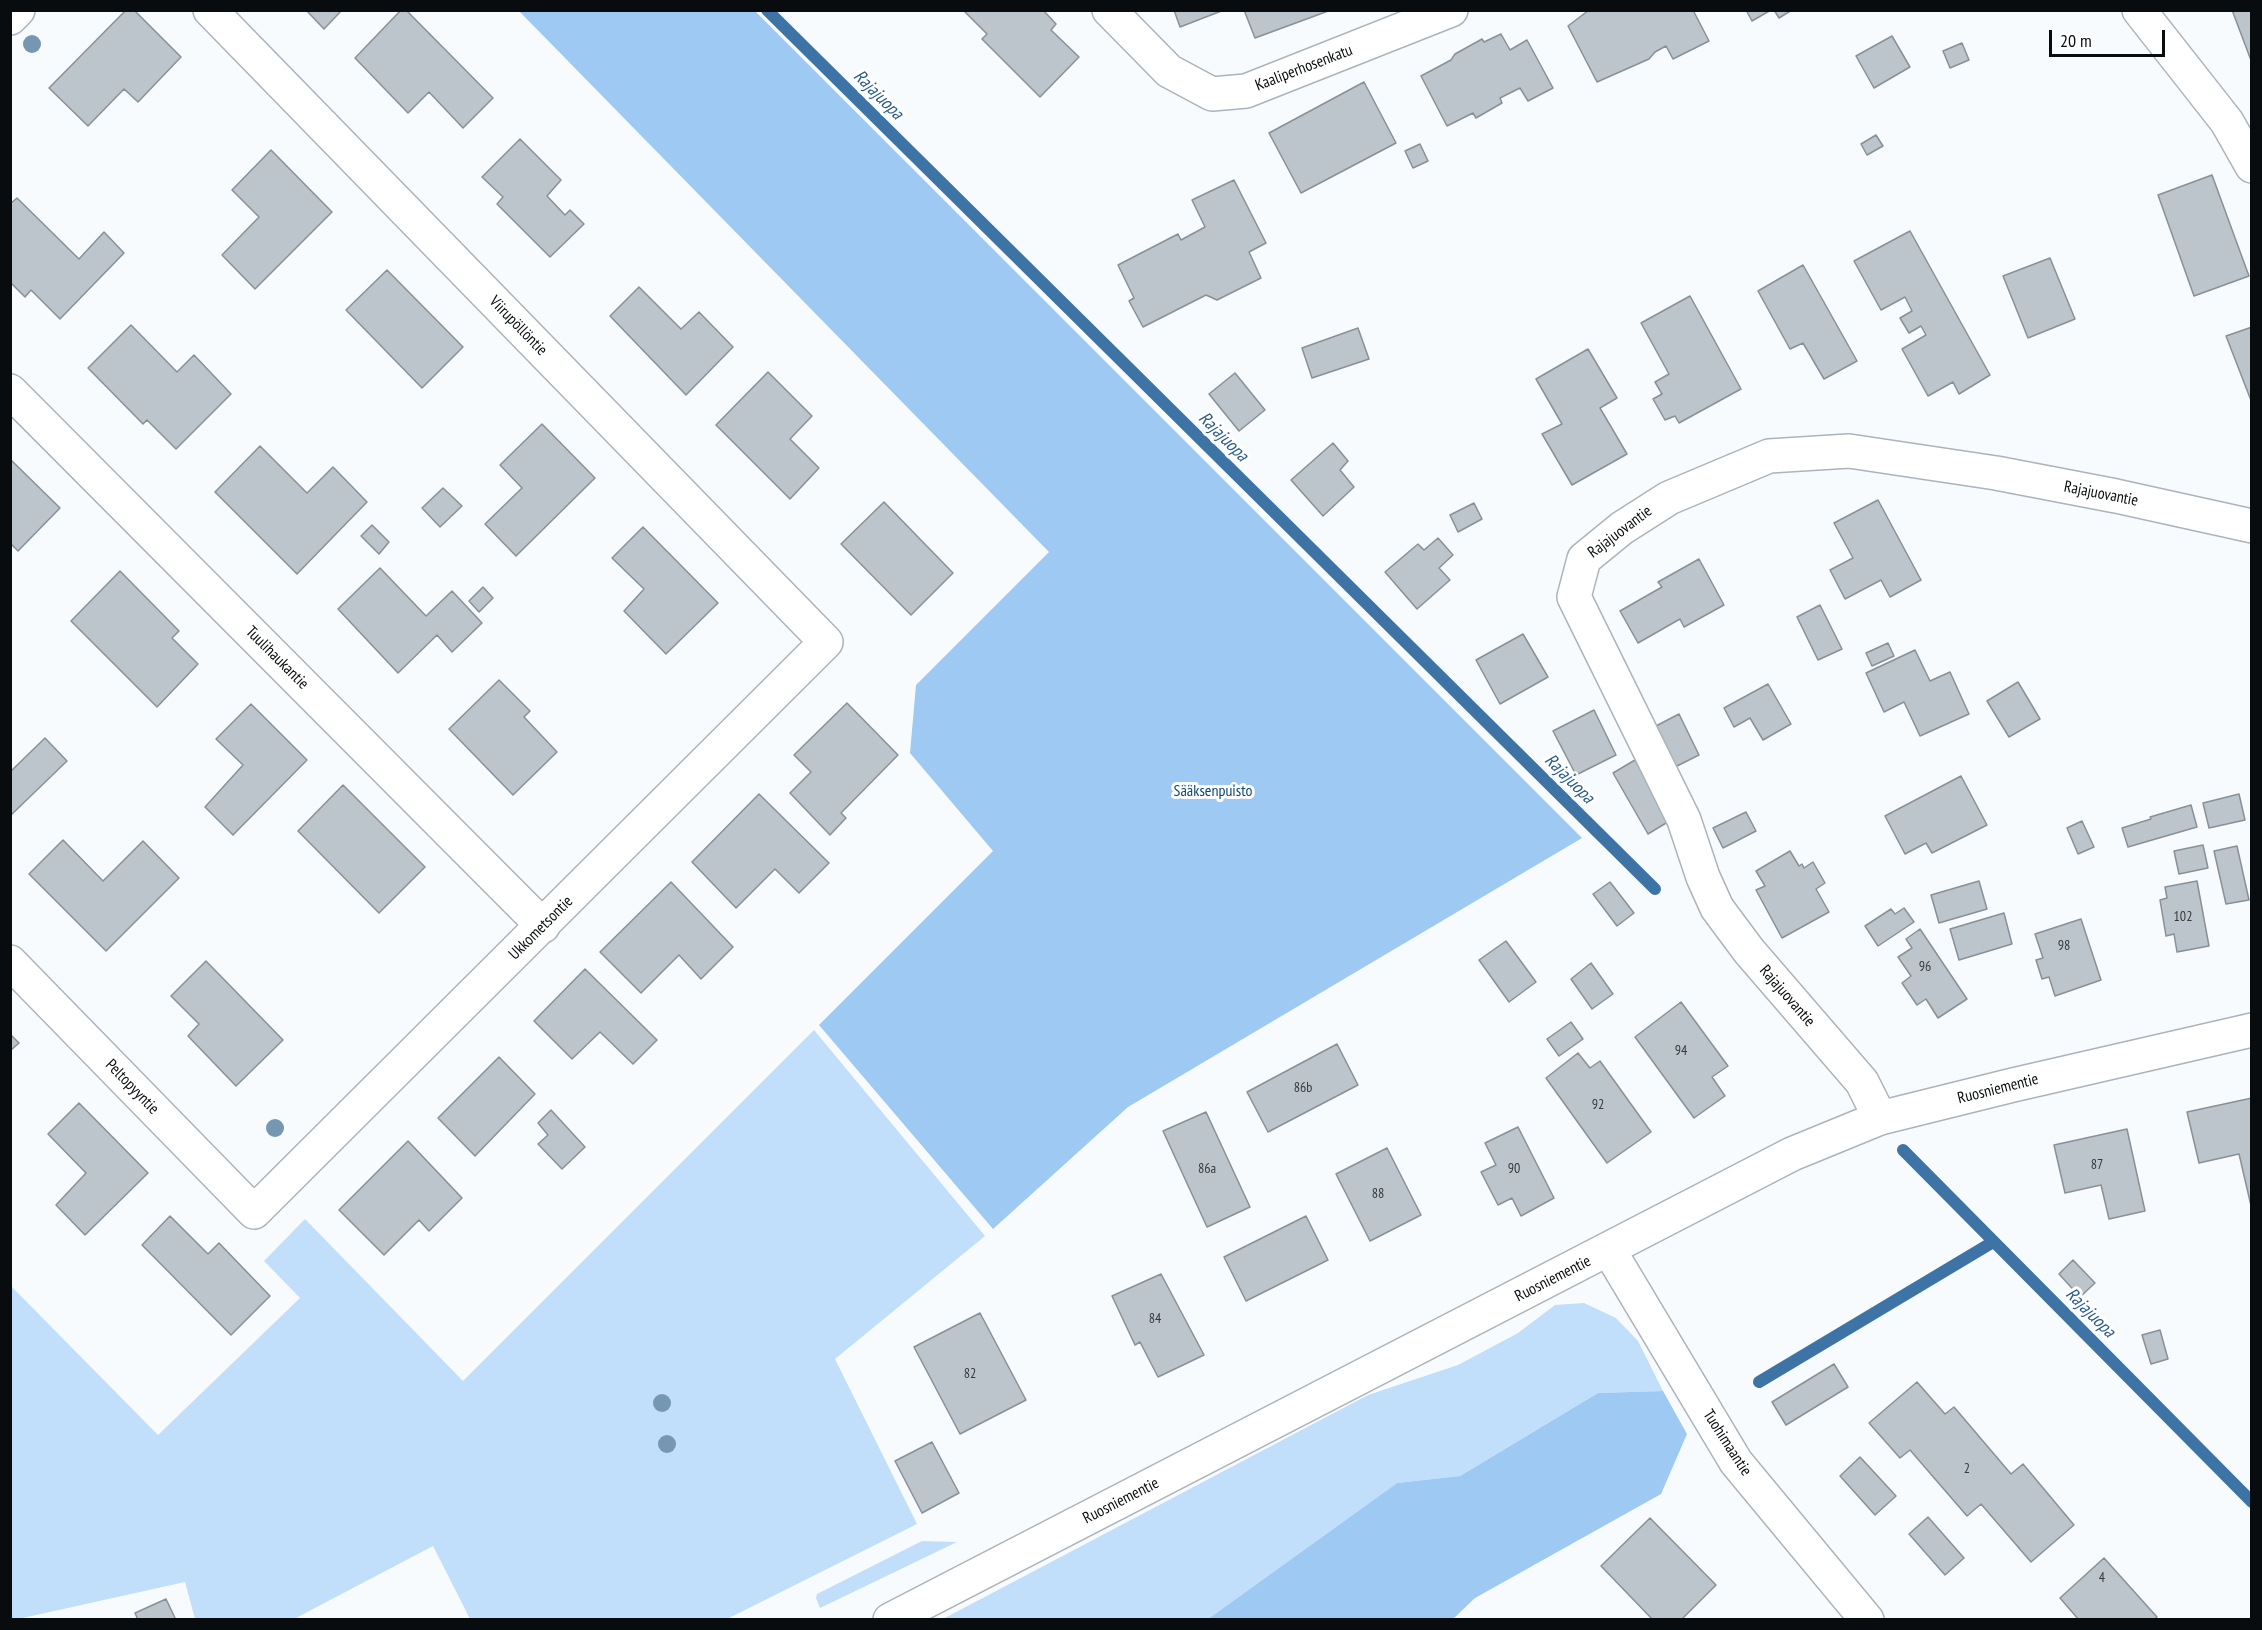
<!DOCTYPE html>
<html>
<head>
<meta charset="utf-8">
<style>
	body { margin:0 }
	#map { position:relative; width:2262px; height:1630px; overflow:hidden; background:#f8fbfe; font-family:"PT Sans Narrow",sans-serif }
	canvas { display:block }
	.frame { position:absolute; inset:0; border:12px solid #090c0f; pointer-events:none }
	.scale { position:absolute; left:2049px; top:30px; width:116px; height:27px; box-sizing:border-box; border:3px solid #090c0f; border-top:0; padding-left:8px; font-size:18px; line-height:21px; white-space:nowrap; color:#090c0f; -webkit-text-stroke:4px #fff; paint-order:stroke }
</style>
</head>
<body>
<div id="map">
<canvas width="2262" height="1630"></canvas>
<div class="frame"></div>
<div class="scale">20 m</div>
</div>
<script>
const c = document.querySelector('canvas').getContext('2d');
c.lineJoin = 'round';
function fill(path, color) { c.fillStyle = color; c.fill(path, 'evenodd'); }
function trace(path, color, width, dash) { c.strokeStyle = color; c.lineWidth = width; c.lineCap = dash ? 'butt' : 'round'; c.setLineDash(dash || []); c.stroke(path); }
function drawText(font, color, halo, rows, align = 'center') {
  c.font = font + ' "PT Sans Narrow",sans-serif'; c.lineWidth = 6; c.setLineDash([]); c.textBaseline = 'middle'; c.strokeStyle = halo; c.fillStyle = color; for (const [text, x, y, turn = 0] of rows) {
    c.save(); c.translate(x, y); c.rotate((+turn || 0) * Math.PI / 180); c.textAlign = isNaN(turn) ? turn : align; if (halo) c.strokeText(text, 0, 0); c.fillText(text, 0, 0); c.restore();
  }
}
fill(new Path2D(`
	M 814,1030 L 985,1236 L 835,1359 L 917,1524 L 727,1619 L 470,1619 L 433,1546 L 294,1619 L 195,1619 L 185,1582 L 18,1619 L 11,1619 L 11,1286 L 158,1435 L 300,1298 L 264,1261 L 305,1219 L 463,1381 Z
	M 1584,1303 L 1616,1318 L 1638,1341 L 1663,1391 L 1598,1393 L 1460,1476 L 1397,1483 L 1208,1619 L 941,1620 L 1368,1395 L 1458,1365 L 1518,1333 L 1555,1305 Z
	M 922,1541 L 957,1542 L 820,1608 L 816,1598 L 817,1594 Z`), '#c1defa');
fill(new Path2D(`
	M 519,11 L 755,11 L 1582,838 L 1128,1107 L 993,1229 L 819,1025 L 993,851 L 910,753 L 916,685 L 1049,552 Z
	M 1663,1391 L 1687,1434 L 1661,1494 L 1475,1598 L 1453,1619 L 1208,1619 L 1397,1483 L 1460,1476 L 1598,1393 Z`), '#9dc9f3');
trace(new Path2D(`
	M 767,10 L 1655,889
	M 1903,1150 L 2252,1502
	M 1759,1382 L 1993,1242`), '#3d74a5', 12);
const building = new Path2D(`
	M 126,10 L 134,10 L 181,57 L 138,102 L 124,89 L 88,126 L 49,88 Z
	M 306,10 L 342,10 L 324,29 Z
	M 401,10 L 406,10 L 493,98 L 463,128 L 429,92 L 408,113 L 355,58 Z
	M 963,10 L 1043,10 L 1056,24 L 1051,30 L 1079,57 L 1040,97 L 982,39 L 987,34 Z
	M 1174,10 L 1224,10 L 1180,27 Z
	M 1244,10 L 1331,10 L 1255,38 Z
	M 1589,10 L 1693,10 L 1709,41 L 1673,59 L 1666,46 L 1655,52 L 1649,59 L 1597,82 L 1568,26 Z
	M 1746,10 L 1771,10 L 1752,21 Z
	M 1774,10 L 1792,10 L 1779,18 Z
	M 2232,10 L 2252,10 L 2252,63 Z
	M 1501,34 L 1510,50 L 1527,40 L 1553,88 L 1528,101 L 1520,88 L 1500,98 L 1502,103 L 1476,118 L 1473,113 L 1447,126 L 1421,76 L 1451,60 L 1455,54 L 1482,39 L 1484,42 Z
	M 1892,36 L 1910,67 L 1874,88 L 1856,56 Z
	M 1962,43 L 1969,60 L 1950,68 L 1943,51 Z
	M 1364,82 L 1396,143 L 1301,193 L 1269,133 Z
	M 1876,135 L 1883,146 L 1867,155 L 1861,144 Z
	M 520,139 L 561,180 L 547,196 L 565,215 L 570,210 L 584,224 L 550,257 L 497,204 L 503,197 L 482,177 Z
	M 1420,144 L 1428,161 L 1413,168 L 1405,151 Z
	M 271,150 L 332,212 L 255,289 L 222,255 L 259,217 L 232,190 Z
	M 2212,175 L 2249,276 L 2194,296 L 2158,195 Z
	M 1234,180 L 1266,243 L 1249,252 L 1261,278 L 1217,300 L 1206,295 L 1143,327 L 1129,301 L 1134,298 L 1118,265 L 1178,234 L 1181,240 L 1205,227 L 1192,200 Z
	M 17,198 L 79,259 L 104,232 L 124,253 L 60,319 L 31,290 L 25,297 L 10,282 L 10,204 Z
	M 1910,231 L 1990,375 L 1959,394 L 1953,382 L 1928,396 L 1902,349 L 1926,335 L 1921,326 L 1909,333 L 1900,318 L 1912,311 L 1905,297 L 1881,310 L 1854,261 Z
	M 2050,258 L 2075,319 L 2028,338 L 2003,276 Z
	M 1803,265 L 1857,361 L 1824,379 L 1803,343 L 1790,349 L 1758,291 Z
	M 387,270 L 463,347 L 422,388 L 346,310 Z
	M 639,287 L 681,329 L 699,312 L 733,347 L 686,395 L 610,316 Z
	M 1690,296 L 1741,389 L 1679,423 L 1675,416 L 1665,420 L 1653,399 L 1662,394 L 1655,382 L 1669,374 L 1641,323 Z
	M 131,325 L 177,372 L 194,355 L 231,394 L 176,449 L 147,420 L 143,424 L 88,368 Z
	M 2252,327 L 2252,403 L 2226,336 Z
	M 1358,328 L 1369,359 L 1312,378 L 1302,348 Z
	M 1588,349 L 1617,398 L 1600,408 L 1627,454 L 1572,485 L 1542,434 L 1562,424 L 1536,379 Z
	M 768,372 L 812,416 L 790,439 L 819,468 L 790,499 L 716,425 Z
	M 1235,373 L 1265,410 L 1239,431 L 1209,394 Z
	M 542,424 L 595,478 L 516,556 L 485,524 L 522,488 L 500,465 Z
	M 1333,443 L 1348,461 L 1340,470 L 1354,487 L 1323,516 L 1291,480 Z
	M 260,446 L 307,493 L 333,467 L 367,502 L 297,574 L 215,492 Z
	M 10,459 L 60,508 L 18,551 L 10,543 Z
	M 443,488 L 462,506 L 440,527 L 422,508 Z
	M 1878,500 L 1921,580 L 1890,597 L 1881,580 L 1845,599 L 1830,570 L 1853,558 L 1834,523 Z
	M 884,502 L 953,573 L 911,615 L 841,544 Z
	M 1474,503 L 1482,519 L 1458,532 L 1450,515 Z
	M 372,525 L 389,542 L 379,554 L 361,536 Z
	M 643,527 L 718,603 L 666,654 L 624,611 L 644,589 L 612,558 Z
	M 1438,538 L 1453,555 L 1439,568 L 1450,580 L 1417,609 L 1385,572 L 1418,544 L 1424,550 Z
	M 1699,559 L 1724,605 L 1684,627 L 1680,619 L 1638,643 L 1620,611 L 1662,587 L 1658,582 Z
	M 380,568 L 426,616 L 452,591 L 482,623 L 452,652 L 437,635 L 398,673 L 338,609 Z
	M 120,571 L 179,631 L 172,638 L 198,664 L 157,707 L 71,621 Z
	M 483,587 L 493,598 L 479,612 L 469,601 Z
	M 1820,605 L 1842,649 L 1818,660 L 1797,617 Z
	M 1523,634 L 1548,677 L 1500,704 L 1476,660 Z
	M 1888,643 L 1894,656 L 1872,666 L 1866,653 Z
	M 1915,650 L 1930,681 L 1950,672 L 1969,714 L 1920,736 L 1904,702 L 1884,712 L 1866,673 Z
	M 499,680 L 530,711 L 524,717 L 557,752 L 513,795 L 449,729 Z
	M 2018,682 L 2040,719 L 2009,737 L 1987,701 Z
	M 1768,684 L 1791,724 L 1763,740 L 1750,718 L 1734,727 L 1724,708 Z
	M 847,703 L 898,755 L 841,813 L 846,818 L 830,835 L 790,793 L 811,772 L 794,755 Z
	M 251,704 L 307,760 L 233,835 L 205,807 L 243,765 L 216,739 Z
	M 1594,710 L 1616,755 L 1576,775 L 1553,731 Z
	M 1679,714 L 1699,755 L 1675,767 L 1654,727 Z
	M 45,738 L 67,761 L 10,816 L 10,772 Z
	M 1635,760 L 1671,820 L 1648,834 L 1613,773 Z
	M 1961,776 L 1987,825 L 1932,853 L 1926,843 L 1905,854 L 1885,816 Z
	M 343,785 L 425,867 L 379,913 L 298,831 Z
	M 759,794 L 829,863 L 799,893 L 775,869 L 736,908 L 692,862 Z
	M 2239,794 L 2245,820 L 2209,828 L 2203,803 Z
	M 2191,805 L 2197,827 L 2128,847 L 2122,828 L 2151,819 L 2150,817 Z
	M 1746,812 L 1756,831 L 1723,848 L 1713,828 Z
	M 2082,821 L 2094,847 L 2078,854 L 2067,828 Z
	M 63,840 L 103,881 L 143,841 L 179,878 L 106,951 L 29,874 Z
	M 2203,845 L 2208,868 L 2179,874 L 2174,851 Z
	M 2237,846 L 2249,900 L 2226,904 L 2214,851 Z
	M 1790,851 L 1799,866 L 1802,864 L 1804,868 L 1813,862 L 1825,883 L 1816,889 L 1829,912 L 1782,938 L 1756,890 L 1765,886 L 1756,871 Z
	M 1979,881 L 1987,909 L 1939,923 L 1931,895 Z
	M 2197,881 L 2209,946 L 2177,952 L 2174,934 L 2166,936 L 2160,900 L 2167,898 L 2165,887 Z
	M 671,882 L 733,947 L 701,979 L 679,955 L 641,993 L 600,952 Z
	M 1610,882 L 1634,913 L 1617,926 L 1593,894 Z
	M 1904,908 L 1914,922 L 1878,946 L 1865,926 L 1891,909 L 1895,914 Z
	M 2004,913 L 2012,944 L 1959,960 L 1950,929 Z
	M 2081,919 L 2101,980 L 2055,996 L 2049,977 L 2042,979 L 2036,960 L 2043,958 L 2035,934 Z
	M 1920,929 L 1967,999 L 1938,1018 L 1926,999 L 1917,1005 L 1902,983 L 1911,976 L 1898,957 L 1912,948 L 1906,939 Z
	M 1506,941 L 1536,982 L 1509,1002 L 1479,960 Z
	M 206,961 L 283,1040 L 236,1086 L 188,1036 L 199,1024 L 171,996 Z
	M 1591,963 L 1613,994 L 1592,1009 L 1571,979 Z
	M 585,969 L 657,1040 L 633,1064 L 600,1032 L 572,1059 L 534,1021 Z
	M 1681,1002 L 1728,1066 L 1712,1077 L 1725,1096 L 1694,1118 L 1635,1037 Z
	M 1571,1022 L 1583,1039 L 1559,1056 L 1547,1039 Z
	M 10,1034 L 19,1043 L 10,1051 Z
	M 1337,1044 L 1358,1085 L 1268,1132 L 1247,1092 Z
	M 1578,1053 L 1590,1068 L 1600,1061 L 1651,1132 L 1607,1163 L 1546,1078 Z
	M 499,1057 L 535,1094 L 475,1156 L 438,1118 Z
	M 2252,1098 L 2252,1210 L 2239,1154 L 2199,1163 L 2187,1112 Z
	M 79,1103 L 148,1173 L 85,1235 L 56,1205 L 86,1173 L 48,1134 Z
	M 551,1110 L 585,1147 L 562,1169 L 538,1144 L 548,1135 L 538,1123 Z
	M 1206,1112 L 1250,1207 L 1207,1227 L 1163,1131 Z
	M 1518,1127 L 1554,1198 L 1521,1216 L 1512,1198 L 1498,1205 L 1481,1172 L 1496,1165 L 1485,1143 Z
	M 2127,1129 L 2145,1211 L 2109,1219 L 2101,1185 L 2065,1193 L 2054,1145 Z
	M 408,1141 L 462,1198 L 429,1231 L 419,1220 L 384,1255 L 339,1210 Z
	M 1387,1148 L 1421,1215 L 1370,1241 L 1336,1174 Z
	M 170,1216 L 208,1254 L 219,1243 L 270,1296 L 231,1335 L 142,1245 Z
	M 1306,1216 L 1328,1260 L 1246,1301 L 1224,1257 Z
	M 2073,1260 L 2095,1283 L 2080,1297 L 2059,1274 Z
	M 1161,1274 L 1204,1355 L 1158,1377 L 1140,1342 L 1135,1345 L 1112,1296 Z
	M 980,1313 L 1026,1400 L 960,1434 L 914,1347 Z
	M 2160,1330 L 2168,1359 L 2151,1364 L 2142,1335 Z
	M 1834,1364 L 1848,1387 L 1786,1425 L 1772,1402 Z
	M 1917,1382 L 1945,1414 L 1954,1407 L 2011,1474 L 2023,1464 L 2074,1525 L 2031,1562 L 1981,1504 L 1967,1516 L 1910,1450 L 1900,1458 L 1869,1423 Z
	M 932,1442 L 959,1493 L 922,1513 L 895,1461 Z
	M 1860,1457 L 1896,1496 L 1875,1515 L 1840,1476 Z
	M 1928,1517 L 1964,1558 L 1945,1575 L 1909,1534 Z
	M 1650,1518 L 1716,1585 L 1681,1620 L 1653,1620 L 1601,1566 Z
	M 2104,1558 L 2157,1617 L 2154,1620 L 2079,1620 L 2060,1598 Z
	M 166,1599 L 176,1620 L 138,1620 L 135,1613 Z`);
fill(building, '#bcc4cc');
trace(building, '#899097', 1.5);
const minor = new Path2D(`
	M 1109,10 L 1169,71 L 1212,94 L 1246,91 L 1451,10
	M 2139,10 L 2227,122 L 2252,166
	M 10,18 L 18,10
	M 10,391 L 543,926
	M 10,962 L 254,1212 L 826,642 L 210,10
	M 1880,1118 L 1862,1082 L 1749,951 L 1717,908 L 1703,877 L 1684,820 L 1574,597 L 1584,559 L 1622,528 L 1669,498 L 1769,456 L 1849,451 L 1996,473 L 2116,496 L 2252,526
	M 1609,1250 L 1736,1462 L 1867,1620`);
const major = new Path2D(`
	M 890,1620 L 1792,1154 L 1880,1118 L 2013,1085 L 2252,1030`);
trace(minor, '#acb3bb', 36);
trace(major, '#acb3bb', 36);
trace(minor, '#fff', 33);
trace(major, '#fff', 33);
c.fillStyle = '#7697b1';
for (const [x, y] of [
	[32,44],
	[275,1128],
	[662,1403],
	[667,1444]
]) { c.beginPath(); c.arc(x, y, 9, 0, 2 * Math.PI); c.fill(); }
drawText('14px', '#363a3e', null, [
	["102",2183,917],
	["98",2064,946],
	["96",1925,967],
	["94",1681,1051],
	["86b",1303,1088],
	["92",1598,1105],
	["87",2097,1165],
	["86a",1207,1169],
	["90",1514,1169],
	["88",1378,1194],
	["84",1155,1319],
	["82",970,1374],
	["2",1967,1469],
	["4",2102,1578]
]);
drawText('16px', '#090c0f', '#fff', [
	["Kaaliperhosenkatu",1304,68,-21],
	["Viirupöllöntie",518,326,46],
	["Rajajuovantie",2101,494,11],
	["Rajajuovantie",1620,532,-37],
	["Tuulihaukantie",277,658,45],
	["Ukkometsontie",541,928,-45],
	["Rajajuovantie",1787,996,49],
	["Peltopyyntie",132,1087,46],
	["Ruosniementie",1998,1089,-14],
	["Ruosniementie",1553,1279,-27],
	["Tuohimaantie",1727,1443,57],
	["Ruosniementie",1121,1501,-27]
]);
drawText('16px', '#0c4672', '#fff', [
	["Sääksenpuisto",1213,791]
]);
drawText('italic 18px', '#265b89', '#fff', [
	["Rajajuopa",878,95,45],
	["Rajajuopa",1223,437,45],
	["Rajajuopa",1569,779,45],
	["Rajajuopa",2090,1313,45]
]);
</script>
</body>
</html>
